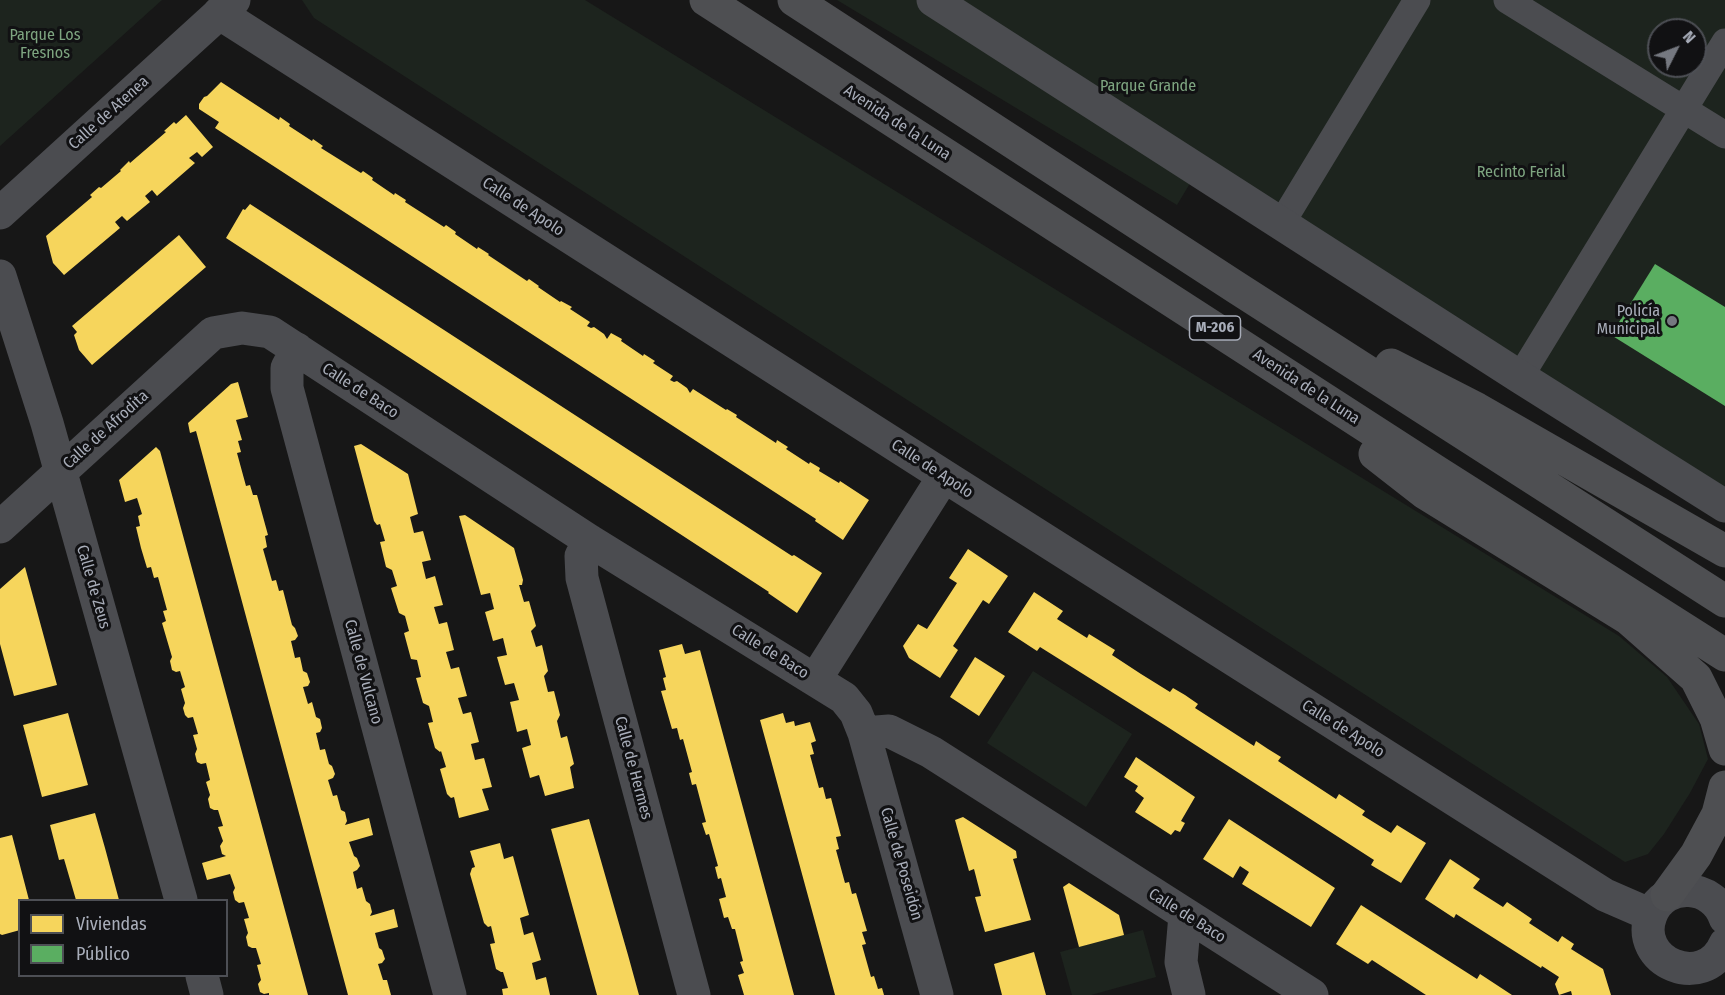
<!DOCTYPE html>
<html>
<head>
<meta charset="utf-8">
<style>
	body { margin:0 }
	#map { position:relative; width:1725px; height:995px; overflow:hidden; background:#171717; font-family:"Fira Sans Condensed",sans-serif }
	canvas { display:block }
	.legend { position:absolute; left:18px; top:899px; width:210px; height:78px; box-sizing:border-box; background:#111113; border:2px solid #4d4f55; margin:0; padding:8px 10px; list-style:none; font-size:18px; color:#a8adb9 }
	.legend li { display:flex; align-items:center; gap:12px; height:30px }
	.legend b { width:30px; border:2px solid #4d4f55 }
	.north { position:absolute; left:1647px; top:18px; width:60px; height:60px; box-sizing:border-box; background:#111113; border:2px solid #4d4f55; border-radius:50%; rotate:48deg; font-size:16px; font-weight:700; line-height:24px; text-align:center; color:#a8adb9 }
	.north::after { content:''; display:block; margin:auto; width:21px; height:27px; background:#757880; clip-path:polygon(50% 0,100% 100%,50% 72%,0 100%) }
</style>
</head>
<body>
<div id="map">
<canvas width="1725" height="995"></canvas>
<ul class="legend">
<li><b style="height:16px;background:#f6d55c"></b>Viviendas</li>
<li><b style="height:16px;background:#5aae61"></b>Público</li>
</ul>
<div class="north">N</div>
</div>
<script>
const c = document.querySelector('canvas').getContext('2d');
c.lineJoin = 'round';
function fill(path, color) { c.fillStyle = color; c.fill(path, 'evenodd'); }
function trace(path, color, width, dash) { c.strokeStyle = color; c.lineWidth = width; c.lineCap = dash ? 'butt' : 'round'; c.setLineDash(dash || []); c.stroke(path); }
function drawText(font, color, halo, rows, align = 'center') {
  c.font = font + ' "Fira Sans Condensed",sans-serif'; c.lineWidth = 6; c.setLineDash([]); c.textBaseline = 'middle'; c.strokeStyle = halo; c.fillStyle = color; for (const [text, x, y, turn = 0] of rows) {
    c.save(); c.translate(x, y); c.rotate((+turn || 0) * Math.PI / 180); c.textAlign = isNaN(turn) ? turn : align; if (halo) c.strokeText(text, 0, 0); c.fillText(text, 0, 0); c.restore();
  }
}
fill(new Path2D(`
	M 0,0 L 162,0 L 0,146 Z
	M 302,0 L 585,0 L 1619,636 L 1667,677 L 1699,724 L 1708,759 L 1690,793 L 1664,834 L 1648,854 L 1625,862 L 314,18 Z
	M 837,0 L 1725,0 L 1725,506 L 1198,170 L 1177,205 ZM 1659,30 L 1695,30 L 1695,66 L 1659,66 Z
	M 1033,671 L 1132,734 L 1086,807 L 987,743 Z
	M 1143,930 L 1156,977 L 1091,995 L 1072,995 L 1060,952 Z`), '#1d241e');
fill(new Path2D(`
	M 221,82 L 279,120 L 280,117 L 290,124 L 289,126 L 312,141 L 313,139 L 323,146 L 321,148 L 361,173 L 363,171 L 373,178 L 372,180 L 394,195 L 395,193 L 406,200 L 405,202 L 444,227 L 446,225 L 456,232 L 455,234 L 477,249 L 478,247 L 489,254 L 488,255 L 527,281 L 529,279 L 539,286 L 538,287 L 560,302 L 561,301 L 572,307 L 570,309 L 590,322 L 587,326 L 591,328 L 594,327 L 604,334 L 607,339 L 611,333 L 622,339 L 621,341 L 643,356 L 644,354 L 655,361 L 653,363 L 673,376 L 670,380 L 674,382 L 677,381 L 687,388 L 690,393 L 693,389 L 726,410 L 727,409 L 737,415 L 736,417 L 776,443 L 777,440 L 788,447 L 786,449 L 809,464 L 810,462 L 820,468 L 819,471 L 839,483 L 840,481 L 869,500 L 843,540 L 815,521 L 816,519 L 733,465 L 215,128 L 219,122 L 199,109 L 199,104 L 204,97 L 207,96 Z
	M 186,115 L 213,147 L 202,157 L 197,152 L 189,158 L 195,163 L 157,196 L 152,190 L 145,196 L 150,202 L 127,221 L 122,216 L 115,222 L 120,228 L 64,275 L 53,263 L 46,236 L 92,197 L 90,195 L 99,187 L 101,188 L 121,171 L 120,170 L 129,161 L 130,163 L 166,132 L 164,131 L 174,122 L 176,124 Z
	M 250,204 L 792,556 L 794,555 L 822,573 L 797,613 L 768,593 L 769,592 L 226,238 L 243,209 L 245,210 Z
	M 179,235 L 206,267 L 92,365 L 79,350 L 74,335 L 77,332 L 72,326 Z
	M 238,382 L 248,417 L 236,420 L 242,440 L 238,441 L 241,452 L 237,453 L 246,486 L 250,485 L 253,495 L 257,495 L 268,535 L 265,536 L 267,547 L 263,549 L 272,581 L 276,580 L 279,591 L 283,590 L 292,625 L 295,628 L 298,636 L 295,640 L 291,641 L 295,658 L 300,657 L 303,671 L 307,673 L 310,682 L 308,686 L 303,687 L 308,704 L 312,702 L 316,717 L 320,719 L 322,728 L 320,732 L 316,733 L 320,750 L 325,749 L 329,764 L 332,766 L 335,774 L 333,778 L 328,780 L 333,796 L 337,795 L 341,810 L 345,812 L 347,821 L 345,825 L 369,818 L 373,835 L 349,842 L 354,856 L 357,858 L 360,866 L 357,870 L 353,872 L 357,889 L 362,887 L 366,901 L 370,904 L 372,912 L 370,916 L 394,909 L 398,927 L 375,933 L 379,948 L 382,950 L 385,959 L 382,963 L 378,964 L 383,980 L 387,980 L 391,995 L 348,995 L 196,431 L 190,433 L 188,423 L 231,384 Z
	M 361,444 L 408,474 L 418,514 L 410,517 L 414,533 L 423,531 L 431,560 L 422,562 L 426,579 L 435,576 L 443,605 L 434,607 L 439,624 L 447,622 L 454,650 L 446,652 L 451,669 L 459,667 L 467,696 L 458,698 L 463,714 L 471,712 L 479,742 L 471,744 L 475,760 L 484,758 L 492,787 L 482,789 L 489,810 L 459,818 L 454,797 L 451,798 L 447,794 L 440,769 L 446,767 L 441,751 L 440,752 L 435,748 L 428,723 L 433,722 L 429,706 L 423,703 L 416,678 L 421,677 L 417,660 L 411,659 L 404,633 L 409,631 L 405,616 L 399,613 L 391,588 L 397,586 L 392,570 L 386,567 L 380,542 L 385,541 L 380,524 L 377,525 L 374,521 L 354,446 Z
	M 156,447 L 160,451 L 308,995 L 269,995 L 269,993 L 264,994 L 260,992 L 258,984 L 261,980 L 257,965 L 261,964 L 256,948 L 252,948 L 248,946 L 246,937 L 248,933 L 244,919 L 249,918 L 244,902 L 239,903 L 235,900 L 233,892 L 235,888 L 230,874 L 207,880 L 202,863 L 226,856 L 222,854 L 220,846 L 223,841 L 218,827 L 223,826 L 218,810 L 214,810 L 210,808 L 208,799 L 210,795 L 206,782 L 210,780 L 206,763 L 201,764 L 197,762 L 195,754 L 197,749 L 193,735 L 198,734 L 193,717 L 188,718 L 185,715 L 183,708 L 185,703 L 181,689 L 185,687 L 180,671 L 176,672 L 172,670 L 170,661 L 172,657 L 162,623 L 166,621 L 163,611 L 167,610 L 158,577 L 154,578 L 151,567 L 147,568 L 141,548 L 136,527 L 140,526 L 138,516 L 142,514 L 137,498 L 125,502 L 119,480 Z
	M 465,515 L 514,548 L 523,580 L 522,585 L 519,585 L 524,602 L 529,601 L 536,626 L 531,631 L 536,647 L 542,645 L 548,671 L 544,676 L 548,692 L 554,691 L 560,715 L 557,721 L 561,738 L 567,736 L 574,764 L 570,767 L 574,788 L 545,796 L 539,775 L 530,778 L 522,748 L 531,745 L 527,729 L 517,732 L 510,702 L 519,700 L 514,683 L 505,685 L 497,657 L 507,655 L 503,638 L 493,641 L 485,612 L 494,609 L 490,593 L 481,595 L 459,516 Z
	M 968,549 L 1008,576 L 989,604 L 983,600 L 953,646 L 958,650 L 940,678 L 909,658 L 903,646 L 918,624 L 927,629 L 957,583 L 949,578 Z
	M 25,567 L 57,685 L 14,696 L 0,644 L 0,589 Z
	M 1034,592 L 1063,611 L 1057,619 L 1087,638 L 1089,634 L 1115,650 L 1112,655 L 1141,674 L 1170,692 L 1173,688 L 1185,695 L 1198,704 L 1195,708 L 1254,746 L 1256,741 L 1268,749 L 1281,757 L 1278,761 L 1336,799 L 1339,794 L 1365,811 L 1362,815 L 1391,833 L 1397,825 L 1426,843 L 1401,883 L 1371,865 L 1374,860 L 1166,726 L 1040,647 L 1037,651 L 1008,632 Z
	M 682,644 L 685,654 L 700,650 L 794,995 L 744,995 L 738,975 L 744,973 L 740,962 L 743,961 L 735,929 L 732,929 L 728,917 L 724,918 L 719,899 L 726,897 L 721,878 L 718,879 L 715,867 L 718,866 L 709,834 L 706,835 L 702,823 L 706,822 L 696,784 L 692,785 L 689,773 L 692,772 L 683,739 L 680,740 L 677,728 L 672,729 L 661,691 L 666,690 L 663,678 L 666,677 L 659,650 Z
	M 975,657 L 1005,676 L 979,716 L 950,697 Z
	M 68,713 L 88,785 L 42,797 L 23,725 Z
	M 783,713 L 786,723 L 794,721 L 795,726 L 810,722 L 816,741 L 811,743 L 814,754 L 810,755 L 819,788 L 823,787 L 826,799 L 831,798 L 841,836 L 836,837 L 839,849 L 836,850 L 845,883 L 849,882 L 852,894 L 856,893 L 867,931 L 862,932 L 866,944 L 862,945 L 871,977 L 874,976 L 878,989 L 882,988 L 884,995 L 835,995 L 760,720 Z
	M 1136,757 L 1195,797 L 1181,821 L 1185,823 L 1180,832 L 1175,830 L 1171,835 L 1135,812 L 1144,798 L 1135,791 L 1138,786 L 1124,777 Z
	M 95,813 L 105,848 L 119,900 L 76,900 L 64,859 L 59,860 L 50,825 Z
	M 963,817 L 1016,851 L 1017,858 L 1013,859 L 1031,920 L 985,932 L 975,897 L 981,896 L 974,869 L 969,871 L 955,820 Z
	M 589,819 L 628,955 L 639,995 L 597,995 L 589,966 L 551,829 Z
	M 1229,819 L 1335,888 L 1311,927 L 1242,884 L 1249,872 L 1240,866 L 1233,878 L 1203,859 Z
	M 12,835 L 29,900 L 20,900 L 20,930 L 2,935 L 0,934 L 0,838 Z
	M 500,843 L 504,859 L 513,856 L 529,915 L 520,918 L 524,935 L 533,932 L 541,960 L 532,963 L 536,980 L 546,977 L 550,995 L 503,995 L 502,989 L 508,988 L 503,972 L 501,972 L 496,969 L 490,944 L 495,943 L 491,926 L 488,927 L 484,923 L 470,874 L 472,868 L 475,867 L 470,851 Z
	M 1450,859 L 1480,879 L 1473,888 L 1503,907 L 1507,902 L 1532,919 L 1529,923 L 1558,942 L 1562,936 L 1574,944 L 1571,949 L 1603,969 L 1611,995 L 1572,995 L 1571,991 L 1559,995 L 1555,984 L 1559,977 L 1542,966 L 1541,968 L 1456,914 L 1454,918 L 1425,899 Z
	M 1069,883 L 1119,915 L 1124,935 L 1079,947 L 1063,887 Z
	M 1361,905 L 1477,979 L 1480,974 L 1512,995 L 1426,995 L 1372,960 L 1368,964 L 1336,944 Z
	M 1034,952 L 1046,995 L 1002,995 L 994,964 Z`), '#f6d55c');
fill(new Path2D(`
	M 1655,264 L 1725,307 L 1725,406 L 1611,335 Z`), '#5aae61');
trace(new Path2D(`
	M 1507,0 L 1725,135
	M 1281,224 L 1417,0
	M 1520,377 L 1725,42`), '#4b4c50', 27);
trace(new Path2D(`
	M 933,0 L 1520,377 L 1725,506
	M 219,13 L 944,476 L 1605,895 L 1651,915
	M 0,213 L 234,0
	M 0,276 L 47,423 L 181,900
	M 297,349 L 287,368 L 287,388 L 450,995
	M 0,527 L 213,333 L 242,328 L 270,332 L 590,541 L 844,698 L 856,713 L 864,733 L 937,995
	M 590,541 L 581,556 L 582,578 L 694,995
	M 815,680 L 944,476
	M 864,733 L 889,731 L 931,752 L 1312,995
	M 1185,915 L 1181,962 L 1189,995
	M 1725,918 C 1714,884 1665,880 1651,915 C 1633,962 1704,992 1725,944
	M 202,976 L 207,995`), '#4b4c50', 33);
trace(new Path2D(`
	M 706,0 L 1437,472 L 1725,655
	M 794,0 L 1237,288 L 1725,601
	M 1391,365 L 1477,409 L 1725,551
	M 1375,454 L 1425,493 L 1629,619 L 1696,678 L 1716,718 L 1725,749
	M 1667,895 L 1696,855 L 1718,814 L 1725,787`), '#4e4f52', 33);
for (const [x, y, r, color] of [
	[1672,321,6,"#757880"]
]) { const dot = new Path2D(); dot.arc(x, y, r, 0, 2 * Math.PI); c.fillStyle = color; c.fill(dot); trace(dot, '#111113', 2); }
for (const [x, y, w] of [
	[1215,328,51]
]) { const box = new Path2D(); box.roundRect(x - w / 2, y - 12, w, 24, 4.5); c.fillStyle = '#111113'; c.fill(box); trace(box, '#a8adb9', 1.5); }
drawText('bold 15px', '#a8adb9', null, [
	["M-206",1215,328]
]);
drawText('16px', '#7ea580', '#111113', [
	["Parque Los",45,36],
	["Fresnos",45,54],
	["Parque Grande",1148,87],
	["Recinto Ferial",1521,173]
]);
drawText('16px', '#a8adb9', '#111113', [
	["Calle de Atenea",109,113,-42],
	["Avenida de la Luna",897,123,33],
	["Calle de Apolo",523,207,33],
	["Avenida de la Luna",1306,387,33],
	["Calle de Baco",360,391,33],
	["Calle de Afrodita",106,430,-42],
	["Calle de Apolo",932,469,33],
	["Calle de Zeus",93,587,74],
	["Calle de Baco",770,652,32],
	["Calle de Vulcano",363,672,75],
	["Calle de Apolo",1343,729,32],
	["Calle de Hermes",633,768,75],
	["Calle de Poseidón",901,864,74],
	["Calle de Baco",1187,916,32]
]);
drawText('16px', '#a8adb9', '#111113', [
	["Policía",1660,312],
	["Municipal",1660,330]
], 'right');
</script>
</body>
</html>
